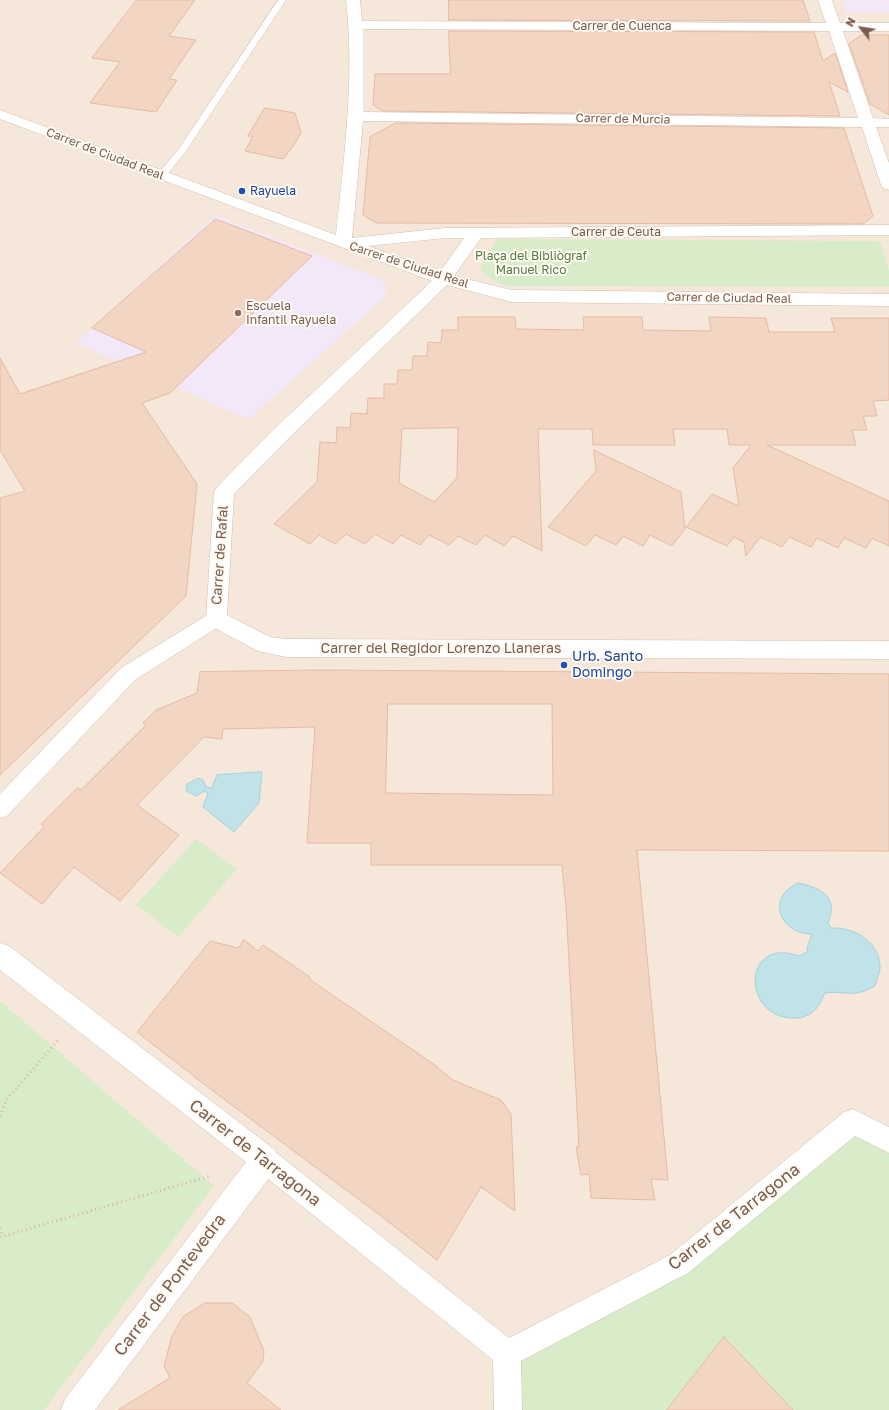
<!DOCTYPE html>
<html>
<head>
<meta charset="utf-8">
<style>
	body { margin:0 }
	#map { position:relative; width:889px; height:1410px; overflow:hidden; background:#fdf6ec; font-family:"Golos Text",sans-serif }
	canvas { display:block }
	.north { position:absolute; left:841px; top:8px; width:40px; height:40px; -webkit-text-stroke:3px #fffaf3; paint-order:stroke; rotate:300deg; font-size:11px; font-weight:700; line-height:16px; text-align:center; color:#7a5c4d }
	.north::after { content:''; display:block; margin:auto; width:14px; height:18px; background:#7a5c4d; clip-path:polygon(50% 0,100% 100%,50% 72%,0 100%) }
</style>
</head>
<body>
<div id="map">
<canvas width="889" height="1410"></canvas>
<div class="north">N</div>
</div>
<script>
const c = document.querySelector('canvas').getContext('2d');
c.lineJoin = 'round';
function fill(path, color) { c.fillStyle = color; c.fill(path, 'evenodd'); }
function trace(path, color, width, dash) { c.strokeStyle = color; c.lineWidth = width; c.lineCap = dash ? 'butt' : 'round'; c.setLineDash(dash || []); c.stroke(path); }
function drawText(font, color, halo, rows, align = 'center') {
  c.font = font + ' "Golos Text",sans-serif'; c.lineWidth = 4; c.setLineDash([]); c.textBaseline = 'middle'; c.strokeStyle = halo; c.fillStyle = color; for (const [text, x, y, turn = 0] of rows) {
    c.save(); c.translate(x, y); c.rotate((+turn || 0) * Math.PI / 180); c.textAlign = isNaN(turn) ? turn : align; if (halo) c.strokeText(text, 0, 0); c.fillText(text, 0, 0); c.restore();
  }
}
fill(new Path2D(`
	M 0,0 L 889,0 L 889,1410 L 0,1410 Z`), '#f5e8da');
fill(new Path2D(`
	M 842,0 L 889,0 L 889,13 L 846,13 Z
	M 215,215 L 378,278 L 386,285 L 385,297 L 250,418 L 245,418 L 76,343 Z`), '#f3e8fa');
fill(new Path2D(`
	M 497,239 L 880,241 L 889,271 L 889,287 L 508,286 L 499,284 L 480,270 L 489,251 Z
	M 196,839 L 237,869 L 178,937 L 136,905 Z
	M 0,1001 L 214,1186 L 44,1410 L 0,1410 Z
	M 853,1121 L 889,1141 L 889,1410 L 511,1410 L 507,1354 L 679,1264 Z`), '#d8ecc9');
const water = new Path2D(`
	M 262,772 L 259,803 L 234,832 L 203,807 L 208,793 L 204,791 L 196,796 L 186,791 L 187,784 L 198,778 L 203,780 L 206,787 L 212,788 L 217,775 Z
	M 798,883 C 822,888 839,897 828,923 L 831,928 C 853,927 878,940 880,965 C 881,971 876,980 875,986 C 851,999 848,990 825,993 C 822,998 820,1005 816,1009 C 810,1016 800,1019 791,1018 C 741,1015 743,936 799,956 L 807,952 L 807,948 L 812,934 C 783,935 763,899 798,883 Z`);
fill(water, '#bfe3e8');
trace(water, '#a5d3da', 1);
const building = new Path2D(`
	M 137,0 L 195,0 L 169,36 L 196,40 L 169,79 L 177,80 L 156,112 L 90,103 L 120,62 L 92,58 Z
	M 449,0 L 803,0 L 810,21 L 449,20 Z
	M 449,31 L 814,32 L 823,61 L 835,53 L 848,92 L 829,82 L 840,116 L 382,111 L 373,105 L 375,74 L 450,74 Z
	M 862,35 L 889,35 L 889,115 L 870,104 L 849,44 Z
	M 265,108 L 295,113 L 301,132 L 294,145 L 283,159 L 245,151 L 253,136 L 248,136 Z
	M 396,123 L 844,128 L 873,216 L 863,224 L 376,223 L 363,215 L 370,137 Z
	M 216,219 L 312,256 L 170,393 L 142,403 L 197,484 L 186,596 L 0,775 L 0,498 L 25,491 L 0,450 L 0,358 L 20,394 L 146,352 L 92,328 Z
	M 458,317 L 515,317 L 516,329 L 584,330 L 583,317 L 642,317 L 643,330 L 711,331 L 709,317 L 766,318 L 769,332 L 835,332 L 831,318 L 889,318 L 889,400 L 873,401 L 877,416 L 863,416 L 867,430 L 852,430 L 856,445 L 767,445 L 889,501 L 889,546 L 872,538 L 866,548 L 844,538 L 838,548 L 817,538 L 811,547 L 789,537 L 782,547 L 760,537 L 746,556 L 744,542 L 734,537 L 727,546 L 686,527 L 712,494 L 739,506 L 733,468 L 751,445 L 729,445 L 727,429 L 673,429 L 675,445 L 593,445 L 592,429 L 538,429 L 542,551 L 513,536 L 504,546 L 485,535 L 476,545 L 458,536 L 449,545 L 429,535 L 420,545 L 401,535 L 393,544 L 375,534 L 365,544 L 346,534 L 335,544 L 319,535 L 310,544 L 274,524 L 317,482 L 320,442 L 336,443 L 337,427 L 350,428 L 351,413 L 367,414 L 368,398 L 384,398 L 384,384 L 397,384 L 398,370 L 412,370 L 413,356 L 427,356 L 428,342 L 441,343 L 442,330 L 458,330 ZM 458,428 L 457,478 L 434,502 L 399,483 L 402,429 Z
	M 594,450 L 681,492 L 685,529 L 672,546 L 650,535 L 643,546 L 623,536 L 616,545 L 595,535 L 586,546 L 548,527 L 596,471 Z
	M 320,670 L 889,674 L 889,851 L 637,850 L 668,1180 L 651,1179 L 655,1200 L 591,1198 L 589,1174 L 581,1175 L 576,1147 L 579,1147 L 566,906 L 562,865 L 371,865 L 371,843 L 307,843 L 315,727 L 223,729 L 222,739 L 204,737 L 137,805 L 179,835 L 120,901 L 74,867 L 42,904 L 0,873 L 44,827 L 41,824 L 77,788 L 81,790 L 146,725 L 143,723 L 156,710 L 197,693 L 200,672 ZM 388,704 L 552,704 L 553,795 L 386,793 Z
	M 244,940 L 258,951 L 263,945 L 310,977 L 309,979 L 432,1063 L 453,1080 L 501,1100 L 511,1114 L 515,1211 L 481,1187 L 437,1260 L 381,1216 L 213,1091 L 137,1032 L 210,941 L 238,948 Z
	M 205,1303 L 232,1303 L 250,1317 L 264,1351 L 263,1361 L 247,1383 L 281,1410 L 118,1410 L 170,1378 L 164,1366 L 172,1336 L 183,1317 Z
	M 724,1337 L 793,1410 L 667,1410 Z`);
fill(building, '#f3d5c3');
trace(building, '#e6bba3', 1);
const service = new Path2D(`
	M 278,0 L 286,0 L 186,151 L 165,177 L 159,177 L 157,175 L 179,149 Z`);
const pedestrian = new Path2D(`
	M 216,611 L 223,614 L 226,619 L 223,624 L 135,680 L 7,816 L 0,818 L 0,794 L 121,668 L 209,614 Z
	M 853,1109 L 889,1127 L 889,1153 L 855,1136 L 688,1273 L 521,1361 L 522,1410 L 494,1410 L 493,1360 L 256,1169 L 252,1160 L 256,1151 L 265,1147 L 274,1151 L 509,1338 L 670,1255 L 844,1112 Z`);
const minor = new Path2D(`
	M 346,0 L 360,0 L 362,21 L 826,23 L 818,0 L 832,0 L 840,23 L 889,23 L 889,31 L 843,31 L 873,118 L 889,119 L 889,127 L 876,127 L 889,163 L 889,190 L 883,188 L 881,185 L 862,127 L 363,121 L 352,238 L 445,228 L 889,225 L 889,235 L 481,238 L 454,276 L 512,290 L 889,294 L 889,306 L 512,302 L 447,285 L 287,440 L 234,494 L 227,615 L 270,637 L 286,639 L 889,641 L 889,659 L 286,657 L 258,651 L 209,625 L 206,619 L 214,492 L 217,487 L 273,430 L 432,281 L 0,119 L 0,110 L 336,235 C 344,157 355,78 346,0 ZM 363,29 L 829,31 L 858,118 L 363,112 ZM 445,238 L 464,238 L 440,272 L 368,246 Z
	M 0,943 L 9,946 L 275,1150 L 279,1160 L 275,1170 L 95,1410 L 61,1410 L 65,1399 L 246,1162 L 0,970 Z`);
trace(service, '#d1beb0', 1);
trace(pedestrian, '#d1beb0', 1);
trace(minor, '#d1beb0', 1);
trace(new Path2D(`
	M 0,1116 L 7,1099 L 59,1039
	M 0,1228 L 3,1236
	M 0,1237 L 211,1176`), '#d9b8a5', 3, [1, 3.5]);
fill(service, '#fff');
fill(pedestrian, '#fff');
fill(minor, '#fff');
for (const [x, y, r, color] of [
	[242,191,4,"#1a4fb4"],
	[238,313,4,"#8d6e63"],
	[564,665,4,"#1a4fb4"]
]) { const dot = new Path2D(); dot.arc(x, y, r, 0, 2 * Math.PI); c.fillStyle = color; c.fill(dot); trace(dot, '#fffaf3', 1.5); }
drawText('12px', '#7a5c4d', '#fffaf3', [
	["Carrer de Cuenca",622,26],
	["Carrer de Murcia",623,119,1],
	["Carrer de Ciudad Real",105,154,21],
	["Carrer de Ceuta",616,232],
	["Carrer de Ciudad Real",409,265,18],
	["Carrer de Ciudad Real",729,298,1]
]);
drawText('12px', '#164399', '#fffaf3', [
	["Rayuela",250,191]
], 'left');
drawText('12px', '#537a41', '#fffaf3', [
	["Plaça del Bibliògraf",531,256],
	["Manuel Rico",531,270]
]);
drawText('12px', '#785e54', '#fffaf3', [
	["Escuela",246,306],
	["Infantil Rayuela",246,320]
], 'left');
drawText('14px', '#7a5c4d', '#fffaf3', [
	["Carrer de Rafal",220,555,-86],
	["Carrer del Regidor Lorenzo Llaneras",441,649]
]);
drawText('14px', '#164399', '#fffaf3', [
	["Urb. Santo",572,657],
	["Domingo",572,673]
], 'left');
drawText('17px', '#7a5c4d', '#fffaf3', [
	["Carrer de Tarragona",255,1153,38],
	["Carrer de Tarragona",734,1217,-38],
	["Carrer de Pontevedra",170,1285,-53]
]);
</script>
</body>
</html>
